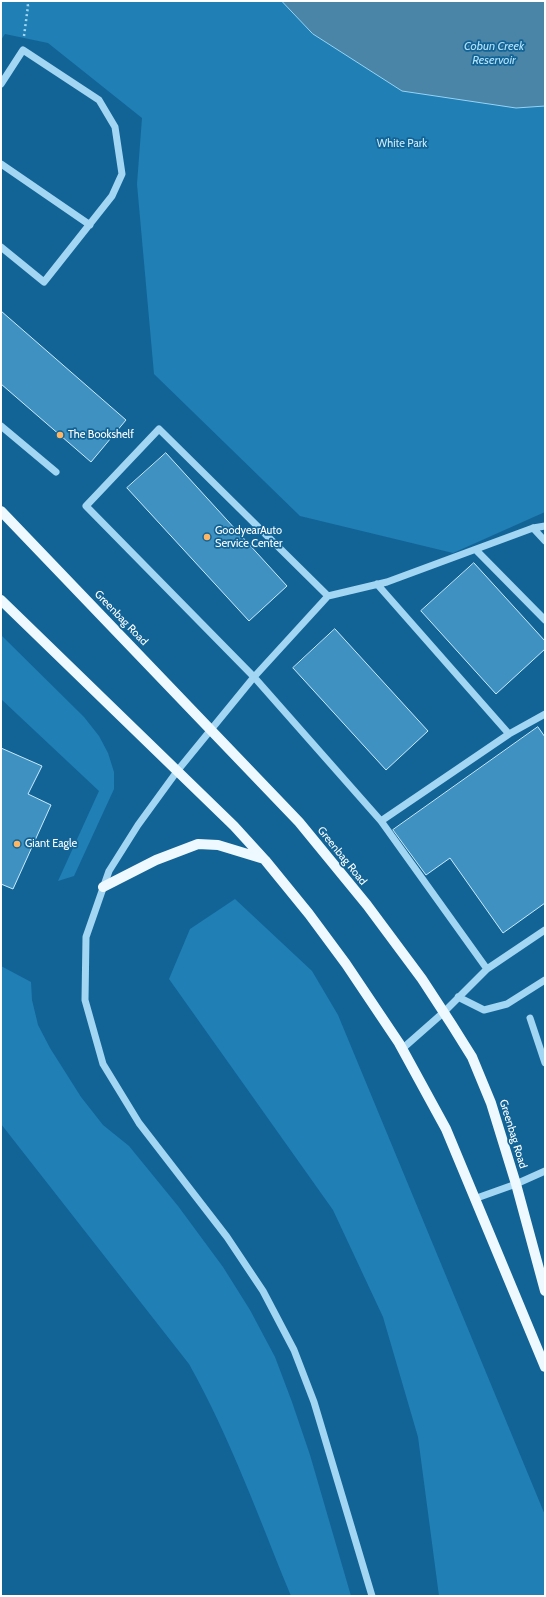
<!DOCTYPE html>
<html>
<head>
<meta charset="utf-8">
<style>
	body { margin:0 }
	#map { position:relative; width:546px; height:1597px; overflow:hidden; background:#126497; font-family:Cabin,sans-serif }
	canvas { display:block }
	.frame { position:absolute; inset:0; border:2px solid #fff; pointer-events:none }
</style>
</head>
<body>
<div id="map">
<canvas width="546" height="1597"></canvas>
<div class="frame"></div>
</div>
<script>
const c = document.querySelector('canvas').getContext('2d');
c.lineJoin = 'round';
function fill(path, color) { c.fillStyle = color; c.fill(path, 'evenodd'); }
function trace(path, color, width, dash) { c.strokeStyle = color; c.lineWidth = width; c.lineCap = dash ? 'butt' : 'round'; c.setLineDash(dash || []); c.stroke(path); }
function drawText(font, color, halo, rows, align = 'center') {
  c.font = font + ' Cabin,sans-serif'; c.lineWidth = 3.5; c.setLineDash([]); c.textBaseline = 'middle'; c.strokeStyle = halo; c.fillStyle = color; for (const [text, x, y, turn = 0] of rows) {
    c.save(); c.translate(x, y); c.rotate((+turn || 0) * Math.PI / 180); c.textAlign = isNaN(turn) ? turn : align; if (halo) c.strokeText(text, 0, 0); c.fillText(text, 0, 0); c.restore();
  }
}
fill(new Path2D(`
	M 1,1 L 545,1 L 545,512 L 453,553 L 300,516 L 154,374 L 137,184 L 142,118 L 48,43 L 5,34 L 1,40 Z
	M 1,635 L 84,717 L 99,736 L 108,753 L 114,772 L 114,789 L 74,876 L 58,881 L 99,791 L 1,699 Z
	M 235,899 L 312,971 L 338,1015 L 545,1515 L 545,1596 L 439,1596 L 418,1437 L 383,1317 L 333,1210 L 169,979 L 190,929 Z
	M 1,966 L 31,982 L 32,1000 L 38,1025 L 50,1048 L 81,1097 L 103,1125 L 129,1146 L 178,1206 L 223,1267 L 250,1310 L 275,1357 L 292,1402 L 310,1455 L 351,1596 L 291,1596 C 259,1518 230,1437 189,1364 L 1,1124 Z`), '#207fb4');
const water = new Path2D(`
	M 282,1 L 545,1 L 545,106 L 516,108 L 402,91 L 313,34 Z`);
fill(water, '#4a84a7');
trace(water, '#94d4f7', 1);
const building = new Path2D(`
	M 1,311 L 126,420 L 91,462 L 1,384 Z
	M 166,453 L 287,586 L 249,621 L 127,488 Z
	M 474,563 L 545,641 L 545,649 L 496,694 L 421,611 Z
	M 335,629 L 428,731 L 386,770 L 293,668 Z
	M 538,727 L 545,737 L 545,903 L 503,933 L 450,858 L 426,875 L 393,830 Z
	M 1,748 L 42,766 L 28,794 L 51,805 L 13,889 L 1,884 Z`);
fill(building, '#3e91c0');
trace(building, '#caebfd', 1);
trace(new Path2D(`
	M 24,36 L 28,6 L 27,1`), '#a2d6f3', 2.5, [2, 3]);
trace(new Path2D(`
	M 1,84 L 23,50 L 99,100 L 115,127 L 122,174 L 112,196 L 44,282 L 1,247
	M 1,164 L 90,225
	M 1,426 L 56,472
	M 533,528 L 545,541
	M 476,550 L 545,620
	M 377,584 L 509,734
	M 328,596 L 387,582 L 533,528 L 545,526
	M 381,821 L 509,734 L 545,714
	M 487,969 L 545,930
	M 458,997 L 484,1010 L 507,1004 L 545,980
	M 530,1018 L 545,1063
	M 474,1199 L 516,1184 L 545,1171
	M 372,1596 L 314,1402 L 294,1350 L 263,1291 L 227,1237 L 139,1123 L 103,1064 L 85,1000 L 86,937 L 109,871 L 138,825 L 178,770 L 254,677 L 328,596 L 159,429 L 86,506 L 254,677 L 381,821 L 487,969 L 444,1012 L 402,1049`), '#a2d6f3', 7);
trace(new Path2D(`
	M 1,511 L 299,822 L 367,905 L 422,979 L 452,1025 L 472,1057 L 491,1103 L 516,1184 L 545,1291
	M 1,600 L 234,826 L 265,860 L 309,914 L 346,964 L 399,1043 L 446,1129 L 545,1367
	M 103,887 L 156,860 L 198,844 L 218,845 L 264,859`), '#eef8ff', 10);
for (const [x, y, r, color] of [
	[60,435,4,"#ffb664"],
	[207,537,4,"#ffb664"],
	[17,844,4,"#ffb664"]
]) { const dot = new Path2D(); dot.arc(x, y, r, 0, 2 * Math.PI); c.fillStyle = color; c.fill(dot); trace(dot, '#126497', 1.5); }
drawText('11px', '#caebfd', '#126497', [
	["White Park",402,144]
]);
drawText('11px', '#fff', '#126497', [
	["The Bookshelf",68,435],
	["GoodyearAuto",215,531],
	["Service Center",215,544],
	["Giant Eagle",25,844]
], 'left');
drawText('11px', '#fff', '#126497', [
	["Greenbag Road",121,618,46],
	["Greenbag Road",342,856,51],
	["Greenbag Road",513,1134,73]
]);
drawText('italic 12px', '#b2e1fa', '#126497', [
	["Cobun Creek",494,46],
	["Reservoir",494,60]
]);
</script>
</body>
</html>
